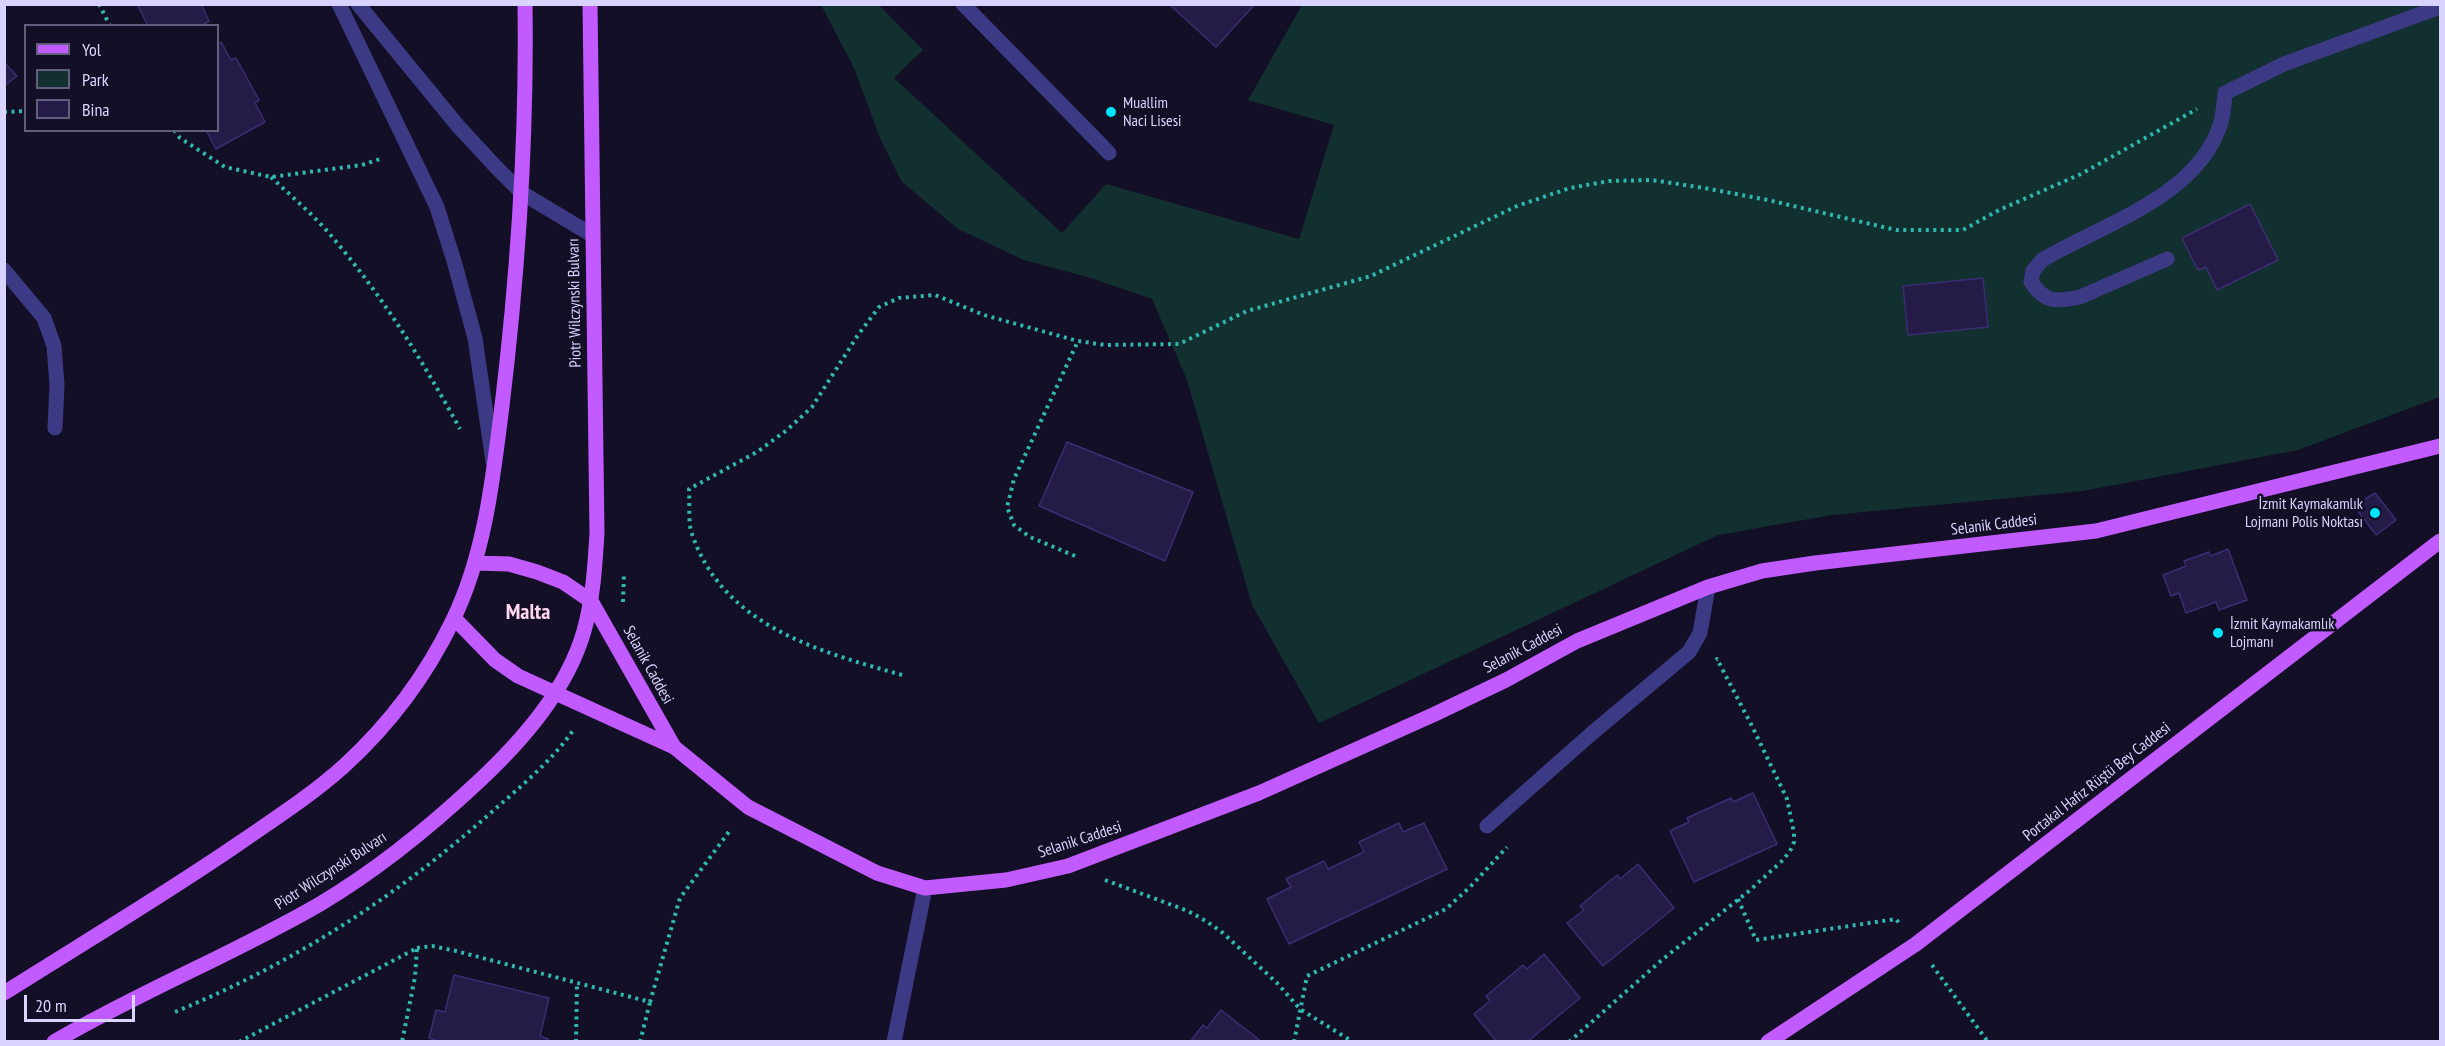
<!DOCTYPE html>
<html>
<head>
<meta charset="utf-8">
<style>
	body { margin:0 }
	#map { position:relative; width:2445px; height:1046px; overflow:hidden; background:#130f26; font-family:"PT Sans Narrow",sans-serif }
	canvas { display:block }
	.frame { position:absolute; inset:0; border:6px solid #d9d4ff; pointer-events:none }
	.legend { position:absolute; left:24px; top:24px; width:195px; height:108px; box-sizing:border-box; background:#130f26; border:2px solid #625e7d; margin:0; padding:8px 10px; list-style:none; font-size:18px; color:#d9d4ff }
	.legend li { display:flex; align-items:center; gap:12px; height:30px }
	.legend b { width:30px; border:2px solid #625e7d }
	.scale { position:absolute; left:24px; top:995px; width:111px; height:27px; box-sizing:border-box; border:3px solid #d9d4ff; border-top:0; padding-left:8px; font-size:18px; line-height:21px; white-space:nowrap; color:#d9d4ff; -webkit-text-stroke:4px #130f26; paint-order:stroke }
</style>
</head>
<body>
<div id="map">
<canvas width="2445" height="1046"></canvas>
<div class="frame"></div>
<ul class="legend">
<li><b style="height:8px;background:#c25bff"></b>Yol</li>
<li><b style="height:16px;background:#12302f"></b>Park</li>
<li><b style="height:16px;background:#241b47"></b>Bina</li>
</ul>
<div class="scale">20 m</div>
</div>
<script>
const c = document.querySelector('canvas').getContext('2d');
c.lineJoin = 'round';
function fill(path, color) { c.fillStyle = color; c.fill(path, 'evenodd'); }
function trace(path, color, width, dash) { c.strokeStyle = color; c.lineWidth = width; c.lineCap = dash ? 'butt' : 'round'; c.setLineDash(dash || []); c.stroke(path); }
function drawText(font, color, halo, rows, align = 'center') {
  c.font = font + ' "PT Sans Narrow",sans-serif'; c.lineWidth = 5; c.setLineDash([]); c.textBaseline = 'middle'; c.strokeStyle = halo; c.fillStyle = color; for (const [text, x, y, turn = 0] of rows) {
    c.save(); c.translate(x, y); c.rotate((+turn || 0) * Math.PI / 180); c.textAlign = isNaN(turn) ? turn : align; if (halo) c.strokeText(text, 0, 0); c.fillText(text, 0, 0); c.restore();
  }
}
fill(new Path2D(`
	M 821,5 L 879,5 L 923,50 L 894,78 L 1062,233 L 1106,184 L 1299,239 L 1334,125 L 1248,100 L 1302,5 L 2440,5 L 2440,397 L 2298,450 L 2083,491 L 1832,515 L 1718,535 L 1319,723 L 1252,605 L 1187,380 L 1152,299 L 1091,278 L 1024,260 L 958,229 L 901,181 L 880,138 L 854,68 Z`), '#12302f');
const building = new Path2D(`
	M 137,4 L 201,4 L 209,21 L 201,26 L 148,26 Z
	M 1169,4 L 1255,4 L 1216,47 Z
	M 221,42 L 231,60 L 236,58 L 259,100 L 255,103 L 265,122 L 216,149 L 206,130 L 218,130 L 218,44 Z
	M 4,62 L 17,76 L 4,86 Z
	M 2250,204 L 2278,260 L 2217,290 L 2206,267 L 2198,270 L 2182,238 Z
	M 1983,278 L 1988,327 L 1908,335 L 1903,286 Z
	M 1067,442 L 1193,492 L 1165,561 L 1039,506 Z
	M 2375,493 L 2396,520 L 2376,535 L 2354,506 Z
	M 2228,549 L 2247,600 L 2219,610 L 2216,602 L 2186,613 L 2179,593 L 2171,596 L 2163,575 L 2186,566 L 2184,561 L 2209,552 L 2211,556 Z
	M 1753,793 L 1777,844 L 1694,882 L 1670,831 L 1689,822 L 1687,818 L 1731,798 L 1733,802 Z
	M 1399,823 L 1403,832 L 1424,823 L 1447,869 L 1289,944 L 1267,899 L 1291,887 L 1286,879 L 1324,861 L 1328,869 L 1364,852 L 1359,842 Z
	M 1638,864 L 1674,908 L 1603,966 L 1567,923 L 1584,910 L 1580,906 L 1617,875 L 1620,879 Z
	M 1544,954 L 1580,998 L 1527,1042 L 1497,1042 L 1474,1014 L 1490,1001 L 1486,996 L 1523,965 L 1527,969 Z
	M 454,975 L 549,998 L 540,1036 L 548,1039 L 547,1042 L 440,1042 L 429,1038 L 436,1010 L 445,1012 Z
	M 1221,1010 L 1262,1042 L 1190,1042 L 1203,1025 L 1207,1028 Z`);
fill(building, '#241b47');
trace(building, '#3b2d73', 1.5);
trace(new Path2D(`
	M 99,4 L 110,26
	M 4,112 L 26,111
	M 174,130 L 180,138 L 225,167 L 271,177 L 362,165 L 383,158
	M 271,177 C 292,197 315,216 333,238 C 384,298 422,360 460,429
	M 1075,556 L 1030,537 L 1014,525 L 1007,507 L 1014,479 L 1078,341
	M 623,602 L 624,573
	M 902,675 C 817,651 721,625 691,531 C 688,518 690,502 689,489 L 757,452 L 787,430 L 812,407 L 858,335 L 879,307 L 899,298 L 935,295 L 984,315 L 1078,341 L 1105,345 L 1179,344 L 1247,311 L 1371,276 L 1517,206 L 1570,188 L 1609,181 L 1652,180 L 1704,188 L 1768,200 L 1896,230 L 1963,230 L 1999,210 L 2081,174 L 2197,109
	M 1105,880 L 1188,911 L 1206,921 L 1223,933 L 1277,983 L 1300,1009 L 1353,1042
	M 1738,899 L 1756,940 L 1896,919 L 1899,923
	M 417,948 L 432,946 L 456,951 L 650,1002 L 680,898 L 731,829
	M 1932,965 L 1988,1042
	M 175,1012 C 296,962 396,897 494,810 C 521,786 553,760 574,729
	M 239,1042 L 417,948 L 415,977 L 402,1042
	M 576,1042 L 577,983
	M 640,1042 L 650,1002
	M 1294,1042 L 1307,976 L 1446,909 L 1471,886 L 1507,847
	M 1569,1042 L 1663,959 L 1749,891 L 1783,860 L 1790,851 L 1794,842 L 1794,833 L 1787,799 L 1752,726 L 1717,659 L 1716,660`), '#2fb8b0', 4, [3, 4.5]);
trace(new Path2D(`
	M 339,4 L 437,207 L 454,261 L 475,338 L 493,462
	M 358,4 L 458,126 L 496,167 L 522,193 L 592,235
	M 963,4 L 1109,153
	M 2167,259 L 2080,297 C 2056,302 2045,303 2031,282 L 2033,271 L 2042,260 C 2099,226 2190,199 2217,133 C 2223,121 2224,106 2225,93 L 2284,64 L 2440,7
	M 4,270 L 44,318 L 54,346 L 57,385 L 55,428
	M 1487,826 L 1591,734 L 1689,652 L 1700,633 L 1708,587
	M 894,1042 L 925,888`), '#3d3a85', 15);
trace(new Path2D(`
	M 475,563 L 509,564 L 537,572 L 563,582 L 591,601 L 674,747
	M 454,618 L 495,660 L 518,676 L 674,747 L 748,807 L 877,873 L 925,888 L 1006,880 L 1068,866 L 1259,793 L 1435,714 L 1506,680 L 1577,641 L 1708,587 L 1762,571 L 1815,563 L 2096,531 L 2440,446
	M 4,993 C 83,943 164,895 241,842 C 276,818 313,794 344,766 C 389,725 427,674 453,620 C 485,554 493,478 502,406 C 518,273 527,139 525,4
	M 54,1042 C 141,991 234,954 320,904 C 377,870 430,827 478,782 C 522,741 567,690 584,631 C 593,599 595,566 597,533 L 590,4
	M 1768,1042 L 1916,944 L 2440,541`), '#c25bff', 15);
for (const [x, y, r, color] of [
	[1111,112,6,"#00e5ff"],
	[2375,513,6,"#00e5ff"],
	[2218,633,6,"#00e5ff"]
]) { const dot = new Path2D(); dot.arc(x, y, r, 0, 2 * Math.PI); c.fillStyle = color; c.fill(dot); trace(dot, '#130f26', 2); }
drawText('16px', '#d9d4ff', '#130f26', [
	["Muallim",1123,103],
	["Naci Lisesi",1123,121],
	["İzmit Kaymakamlık",2363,504,"right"],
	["Lojmanı Polis Noktası",2363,522,"right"],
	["İzmit Kaymakamlık",2230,624],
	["Lojmanı",2230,642]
], 'left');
drawText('16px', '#d9d4ff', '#130f26', [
	["Piotr Wilczynski Bulvarı",575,303,-91],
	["Selanik Caddesi",1994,525,-7],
	["Selanik Caddesi",1523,649,-28],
	["Selanik Caddesi",648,665,61],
	["Portakal Hafız Rüştü Bey Caddesi",2097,782,-38],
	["Selanik Caddesi",1080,840,-18],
	["Piotr Wilczynski Bulvarı",331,871,-33]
]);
drawText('bold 22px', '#ffd6f0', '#130f26', [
	["Malta",528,613]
]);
</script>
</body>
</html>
